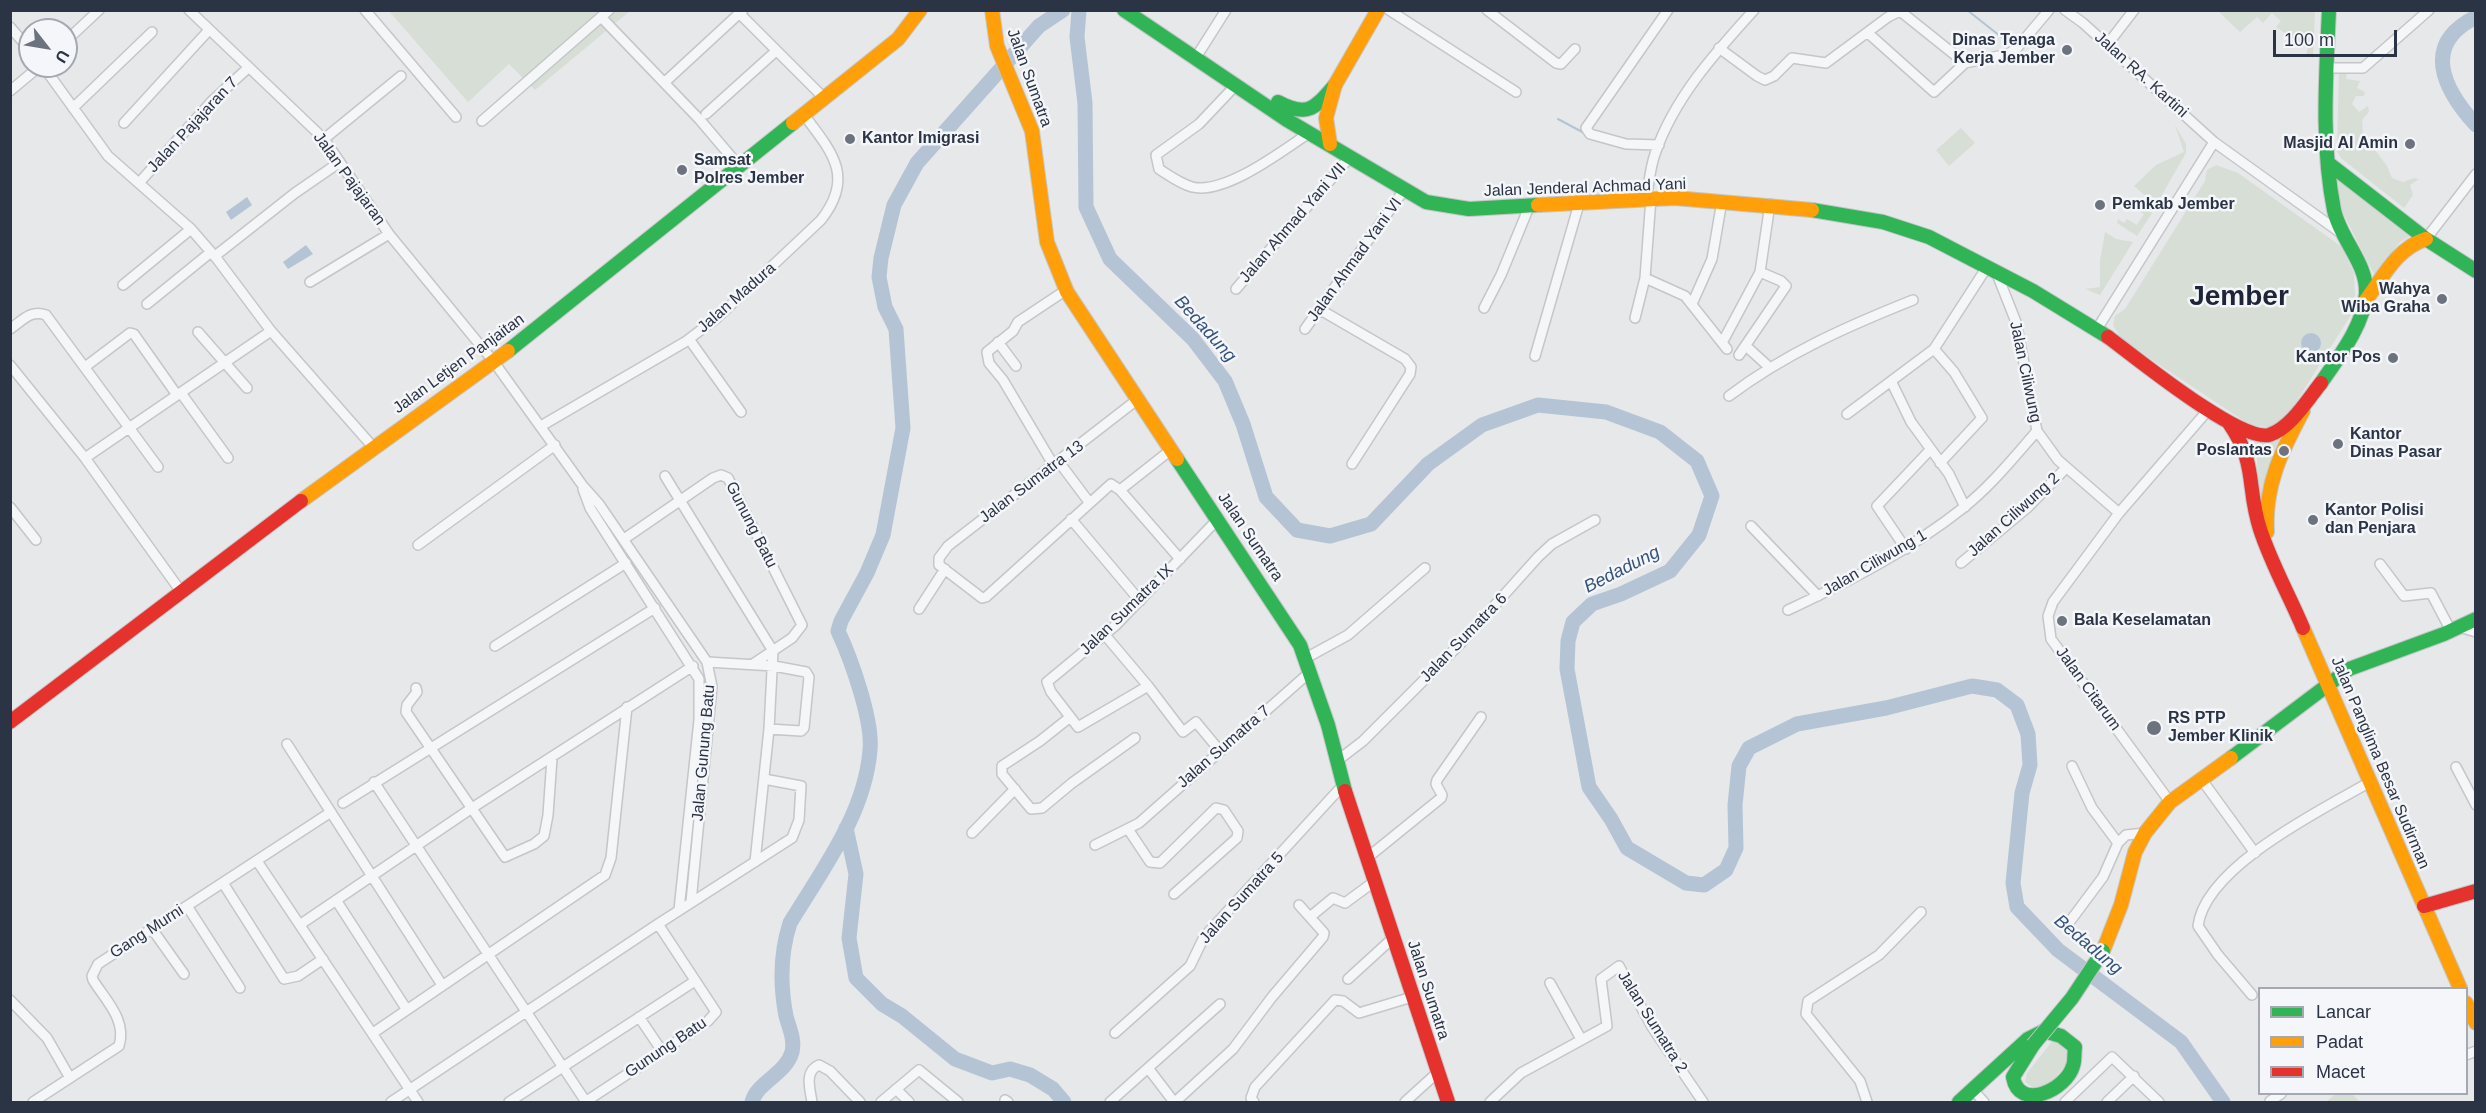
<!DOCTYPE html>
<html>
<head>
<meta charset="utf-8">
<style>
	body { margin:0 }
	#map { position:relative; width:2486px; height:1113px; overflow:hidden; background:#e6e8ea; font-family:Arial,sans-serif }
	canvas { display:block }
	.frame { position:absolute; inset:0; border:12px solid #2b3445; pointer-events:none }
	.legend { position:absolute; left:2258px; top:987px; width:210px; height:108px; box-sizing:border-box; background:#f4f6f9; border:2px solid #a4a8b1; margin:0; padding:8px 10px; list-style:none; font-size:18px; color:#2b3445 }
	.legend li { display:flex; align-items:center; gap:12px; height:30px }
	.legend b { width:30px; border:2px solid #a4a8b1 }
	.north { position:absolute; left:18px; top:18px; width:60px; height:60px; box-sizing:border-box; background:#f4f6f9; border:2px solid #a4a8b1; border-radius:50%; rotate:121deg; font-size:16px; font-weight:700; line-height:24px; text-align:center; color:#2b3445 }
	.north::after { content:''; display:block; margin:auto; width:21px; height:27px; background:#6c737f; clip-path:polygon(50% 0,100% 100%,50% 72%,0 100%) }
	.scale { position:absolute; left:2273px; top:30px; width:124px; height:27px; box-sizing:border-box; border:3px solid #2b3445; border-top:0; padding-left:8px; font-size:18px; line-height:21px; white-space:nowrap; color:#2b3445; -webkit-text-stroke:4px #f4f6f9; paint-order:stroke }
</style>
</head>
<body>
<div id="map">
<canvas width="2486" height="1113"></canvas>
<div class="frame"></div>
<ul class="legend">
<li><b style="height:8px;background:#30b455"></b>Lancar</li>
<li><b style="height:8px;background:#ff9f0a"></b>Padat</li>
<li><b style="height:8px;background:#e5322d"></b>Macet</li>
</ul>
<div class="north">U</div>
<div class="scale">100 m</div>
</div>
<script>
const c = document.querySelector('canvas').getContext('2d');
c.lineJoin = 'round';
function fill(path, color) { c.fillStyle = color; c.fill(path, 'evenodd'); }
function trace(path, color, width, dash) { c.strokeStyle = color; c.lineWidth = width; c.lineCap = dash ? 'butt' : 'round'; c.setLineDash(dash || []); c.stroke(path); }
function drawText(font, color, halo, rows, align = 'center') {
  c.font = font + ' Arial,sans-serif'; c.lineWidth = 5; c.setLineDash([]); c.textBaseline = 'middle'; c.strokeStyle = halo; c.fillStyle = color; for (const [text, x, y, turn = 0] of rows) {
    c.save(); c.translate(x, y); c.rotate((+turn || 0) * Math.PI / 180); c.textAlign = isNaN(turn) ? turn : align; if (halo) c.strokeText(text, 0, 0); c.fillText(text, 0, 0); c.restore();
  }
}
fill(new Path2D(`
	M 389,11 L 630,11 L 535,90 L 509,64 L 468,102 Z
	M 2218,11 L 2315,11 L 2313,58 L 2306,54 L 2308,48 L 2276,27 L 2281,21 L 2272,13 L 2263,23 L 2257,17 L 2240,32 Z
	M 2339,71 L 2347,72 L 2346,79 L 2360,81 L 2357,88 L 2365,92 L 2364,96 L 2356,96 L 2352,104 L 2359,112 L 2368,106 L 2369,112 L 2362,120 L 2363,134 L 2387,166 L 2392,178 L 2403,182 L 2414,178 L 2419,179 L 2410,185 L 2413,195 L 2404,208 L 2341,158 L 2337,151 Z
	M 2175,125 L 2186,144 L 2186,153 L 2156,205 L 2134,186 L 2156,165 L 2184,152 Z
	M 1961,128 L 1975,143 L 1949,166 L 1936,150 Z
	M 2216,165 L 2238,173 L 2342,247 L 2354,273 L 2355,295 L 2351,315 L 2293,407 L 2273,428 L 2250,425 L 2122,340 L 2113,325 L 2115,316 L 2125,309 L 2205,181 L 2207,170 Z
	M 2335,172 L 2413,234 L 2399,243 L 2375,276 L 2342,211 Z
	M 2136,203 L 2152,213 L 2137,236 L 2117,223 L 2118,219 L 2124,223 L 2127,219 L 2137,225 L 2144,214 L 2134,208 Z
	M 2105,232 L 2116,239 L 2133,242 L 2100,295 L 2085,289 L 2100,287 L 2100,261 Z
	M 2289,427 L 2258,512 L 2257,456 L 2251,440 Z
	M 2054,1039 L 2071,1049 L 2068,1062 L 2048,1087 L 2034,1088 L 2025,1082 L 2027,1073 Z
	M 2336,1094 L 2352,1094 L 2360,1102 L 2328,1102 L 2327,1101 Z`), '#d6ded6');
fill(new Path2D(`
	M 247,197 L 252,205 L 231,220 L 226,212 Z
	M 306,245 L 313,254 L 288,269 L 283,262 Z
	M2301 343a10 10 0 1 1 20 0a10 10 0 1 1-20 0Z`), '#b4c4d5');
trace(new Path2D(`
	M 1967,10 L 2014,47
	M 1558,119 L 1586,134`), '#b4c4d5', 2);
trace(new Path2D(`
	M 1079,10 L 1077,37 L 1085,103 L 1086,207 L 1110,259 L 1193,339 L 1225,381 L 1243,424 L 1266,497 L 1297,530 L 1330,536 L 1371,524 L 1428,464 L 1482,425 L 1538,405 L 1606,412 L 1660,432 L 1697,461 L 1712,496 L 1699,535 L 1670,571 L 1621,594 L 1592,604 L 1573,622 L 1568,641 L 1567,669 L 1589,787 L 1611,819 L 1627,848 L 1686,883 L 1704,885 L 1726,870 L 1736,848 L 1735,805 L 1739,766 L 1749,748 L 1797,724 L 1886,708 L 1972,686 L 1997,690 L 2017,705 L 2028,734 L 2030,765 L 2022,793 L 2013,883 L 2017,907 L 2058,950 L 2181,1042 L 2223,1102
	M 2476,17 C 2421,44 2443,89 2476,125
	M 846,828 L 856,874 L 849,938 L 856,978 L 882,1004 L 902,1016 L 955,1059 L 992,1073 L 1010,1069 L 1030,1075 L 1053,1089 L 1064,1102
	M 752,1102 C 757,1082 786,1074 792,1052 C 795,1039 789,1028 786,1016 C 780,985 780,954 790,923 C 822,870 865,814 870,750 C 873,720 851,659 838,631 L 841,621 L 867,573 L 883,535 L 903,428 L 896,329 L 885,307 L 879,277 L 881,258 L 894,205 L 917,163 L 1039,26 L 1063,10`), '#b4c4d5', 15);
const street = new Path2D(`
	M 189,10 L 324,139 L 389,234 L 494,362 L 583,486 L 599,504 L 707,662 L 712,687 L 691,902
	M 365,10 L 456,117
	M 1389,10 L 1516,92
	M 1487,10 L 1556,63 L 1561,64 L 1575,49
	M 2065,10 L 2083,23 L 2214,142 L 2338,231
	M 740,14 L 825,99
	M 601,17 L 700,120 L 739,166
	M 10,27 L 30,50
	M 1868,33 L 1934,92 L 1965,63
	M 66,41 L 99,10
	M 2107,45 L 2134,10
	M 1719,48 L 1757,76 L 1765,80 L 1774,76 L 1792,58 L 1826,63 L 1888,17 L 1900,11 L 1965,63 L 2008,54 L 2017,48 L 2049,10
	M 1200,51 L 1226,10
	M 43,66 L 108,156 L 191,229 L 217,259 L 271,331 L 373,447
	M 2327,68 L 2363,68 L 2429,10
	M 665,82 L 743,10
	M 1235,86 L 1199,124 L 1156,155 L 1159,169 C 1170,176 1179,183 1192,187 C 1225,195 1282,151 1309,133
	M 10,91 L 40,66
	M 73,108 L 152,32
	M 706,114 L 776,51
	M 482,121 L 609,10
	M 124,123 L 209,30
	M 324,139 L 401,76
	M 1659,145 L 1626,144 L 1590,134 L 1586,128 L 1668,10
	M 139,183 L 212,101 L 248,68
	M 1646,199 C 1649,184 1650,168 1655,154 C 1674,98 1715,53 1754,10
	M 2426,239 L 2476,174
	M 215,256 L 295,193 L 340,162
	M 1997,274 L 2016,322 L 2037,431 L 2058,460 L 2119,513
	M 1645,278 L 1685,296 L 1727,349
	M 310,282 L 389,234
	M 123,285 L 191,229
	M 1236,289 L 1350,157
	M 147,304 L 211,252
	M 1692,304 L 1712,259 L 1722,201
	M 1484,308 L 1501,275 L 1529,207
	M 1319,309 L 1405,359 L 1411,367 L 1410,374 L 1352,464
	M 1635,318 L 1645,278 L 1651,198
	M 10,329 C 22,321 31,309 46,315 L 158,467
	M 1305,329 L 1404,190
	M 2097,329 L 2214,142
	M 198,332 L 247,388
	M 689,339 L 741,412
	M 998,342 L 1016,366
	M 1722,343 L 1760,272 L 1770,204
	M 1746,346 L 1769,367
	M 1934,349 L 1954,372 L 1982,418 L 1940,463
	M 1739,355 L 1786,286 L 1781,281 L 1760,272
	M 1535,356 L 1579,204
	M 10,365 L 85,458 L 182,593
	M 85,367 L 130,333 L 134,334 L 177,395
	M 1892,383 L 1911,422 L 1949,474 L 1965,507
	M 181,393 L 228,458
	M 1729,396 C 1786,353 1848,326 1913,300
	M 1138,399 L 948,546 L 939,558 L 939,565 L 982,598 L 986,597 L 1111,484 L 1120,490 L 1172,449
	M 1847,414 L 1934,349 L 1987,267
	M 541,426 L 685,342 L 718,317 L 821,220 C 855,177 832,152 804,115
	M 85,458 L 271,331
	M 1059,462 L 1089,502
	M 1054,466 L 1003,380 L 989,363 L 987,352 L 1013,331 L 1018,322 L 1066,290
	M 665,476 L 773,651 L 769,729 L 755,862
	M 583,489 L 590,508 L 699,679 L 699,720 L 679,910
	M 1120,490 L 1180,559
	M 10,507 L 36,540
	M 1071,519 L 1140,601
	M 1751,526 L 1818,596
	M 624,539 L 713,478 L 721,475 L 728,478 L 802,625 L 792,638 L 753,664
	M 418,545 L 555,445
	M 1906,549 L 1877,506 L 1930,450
	M 1961,563 L 2027,508 L 2066,468
	M 2380,564 L 2404,596 L 2431,593 L 2451,631
	M 919,609 L 945,569
	M 1788,610 C 1850,581 1910,550 1963,508 C 1991,486 2014,457 2037,431
	M 2459,627 L 2476,632
	M 1105,635 L 1148,686 L 1078,727 L 1051,692 L 1047,682 L 1116,625 L 1218,519
	M 495,646 L 626,563
	M 1306,658 L 1348,635 L 1425,568
	M 707,662 L 774,666 L 806,672 L 809,677 L 804,728 L 801,731 L 769,729
	M 1148,686 L 1183,732 L 1196,722 L 1220,751
	M 416,688 L 417,692 L 407,705 L 406,712 L 505,857 L 534,844 L 544,836 L 548,815 L 552,758
	M 1069,718 L 1040,741 L 1002,766 L 1002,774 L 1031,809 L 1042,808 L 1072,783 L 1135,738
	M 287,744 L 442,985
	M 1337,761 L 1363,741 L 1460,644 L 1538,557 L 1552,544 L 1595,520
	M 2072,766 L 2092,808 L 2118,843
	M 2456,767 L 2476,805
	M 2202,780 L 2255,853
	M 374,782 L 586,1102
	M 2170,802 L 2051,639 L 2048,616 L 2053,602 L 2119,513 L 2209,409
	M 343,803 L 655,608
	M 1128,829 L 1150,862 L 1160,863 L 1216,808 L 1224,810 L 1238,831 L 1237,838 L 1174,894
	M 972,833 L 1015,789
	M 1095,845 L 1139,823 L 1310,672
	M 1367,858 L 1441,798 L 1442,795 L 1436,784 L 1437,780 L 1481,717
	M 257,861 L 418,1102
	M 223,883 L 284,979 L 298,976 L 323,959
	M 336,900 L 407,1010
	M 187,906 L 240,988
	M 1310,917 L 1333,898 L 1345,903 L 1375,881
	M 2071,920 L 2103,877 L 2118,843 L 2126,835 L 2145,833
	M 301,924 L 472,808 L 693,666
	M 152,929 L 184,974
	M 1348,979 L 1394,937
	M 1550,983 L 1581,1039
	M 2252,995 L 2218,955 L 2198,926 C 2205,867 2321,810 2370,782
	M 10,1000 L 47,1038 L 70,1078
	M 639,1017 L 662,1051
	M 373,1033 L 605,875 L 611,858 L 627,707
	M 1115,1033 L 1190,966 L 1204,937 L 1343,785
	M 2466,1055 L 2476,1051
	M 896,1089 L 909,1102
	M 1972,1089 L 1984,1102
	M 1005,1100 L 1008,1102
	M 2270,1101 L 2281,1094
	M 33,1102 L 119,1046 C 127,1020 106,1001 93,980 L 92,976 L 98,964 L 331,812
	M 391,1102 L 658,924 L 792,838 L 799,820 L 801,786 L 764,779
	M 509,1102 L 695,981
	M 585,1102 L 708,1021 L 716,1012 L 658,924
	M 812,1102 C 810,1089 804,1071 819,1065 L 830,1071 L 860,1102
	M 881,1102 L 919,1070 L 958,1102
	M 1110,1102 L 1148,1068
	M 1174,1102 L 1148,1068 L 1220,1004
	M 1175,1102 L 1233,1049 L 1272,997 L 1323,937 L 1324,933 L 1299,905
	M 1254,1102 L 1251,1098 L 1255,1087 L 1335,1000 L 1343,1001 L 1359,1013 L 1412,997
	M 1405,1102 L 1438,1072
	M 1490,1102 L 1521,1073 L 1607,1026 L 1601,979 L 1619,966 L 1652,1027 L 1703,1102
	M 1867,1102 L 1860,1081 L 1806,1014 L 1808,1001 L 1879,955 L 1921,912
	M 2065,1102 L 2112,1057 L 2159,1102
	M 2107,1102 L 2134,1076`);
const fast = new Path2D(`
	M 1124,10 L 1287,120 L 1426,202 L 1469,209 L 1538,205
	M 1278,102 C 1308,118 1315,108 1335,85
	M 2328,163 L 2426,239 L 2476,271
	M 1812,210 L 1883,222 L 1929,237 L 2033,291 L 2108,337
	M 508,351 L 793,123
	M 2321,383 C 2338,358 2364,325 2366,294 C 2368,264 2340,239 2334,210 C 2321,144 2326,77 2329,10
	M 1177,459 L 1300,645 L 1328,725 L 1345,791
	M 2231,758 L 2349,669 L 2444,634 L 2476,619
	M 1959,1102 L 2028,1039 L 2044,1031 L 2061,1036 L 2075,1047 C 2074,1053 2075,1061 2073,1066 C 2066,1090 2019,1112 2013,1077 L 2033,1045`);
const slow = new Path2D(`
	M 992,10 L 997,46 L 1032,131 L 1047,242 L 1067,292 L 1177,459
	M 793,123 L 898,39 L 920,10
	M 1330,144 L 1326,118 L 1335,85 L 1378,10
	M 1538,205 L 1675,198 L 1812,210
	M 2366,300 C 2383,277 2397,248 2426,239
	M 301,501 L 508,351
	M 2267,532 C 2264,486 2282,450 2303,411
	M 2303,628 L 2460,988
	M 2103,951 L 2121,905 L 2135,852 L 2145,833 L 2170,802 L 2231,758
	M 2466,1003 L 2476,1023`);
const jam = new Path2D(`
	M 2108,337 C 2135,357 2239,442 2269,435 C 2290,429 2308,399 2321,383
	M 2229,423 C 2258,465 2246,486 2260,529 C 2271,563 2289,595 2303,628
	M 10,722 L 301,501
	M 1345,791 L 1448,1102
	M 2424,906 L 2476,891`);
trace(street, '#c4c6c8', 12);
trace(fast, '#c4c6c8', 16);
trace(slow, '#c4c6c8', 16);
trace(jam, '#c4c6c8', 16);
trace(street, '#f5f6f7', 9);
trace(fast, '#30b455', 14);
trace(slow, '#ff9f0a', 14);
trace(jam, '#e5322d', 14);
const fastBridge = new Path2D(`
	M 2033,1045 L 2072,998 L 2103,951`);
trace(fastBridge, '#c4c6c8', 16, []);
trace(fastBridge, '#30b455', 14);
for (const [x, y, r, color] of [
	[2067,50,6,"#6c737f"],
	[850,139,6,"#6c737f"],
	[2410,144,6,"#6c737f"],
	[682,170,6,"#6c737f"],
	[2100,205,6,"#6c737f"],
	[2442,299,6,"#6c737f"],
	[2393,358,6,"#6c737f"],
	[2338,444,6,"#6c737f"],
	[2284,451,6,"#6c737f"],
	[2313,520,6,"#6c737f"],
	[2062,621,6,"#6c737f"],
	[2154,728,8,"#6c737f"]
]) { const dot = new Path2D(); dot.arc(x, y, r, 0, 2 * Math.PI); c.fillStyle = color; c.fill(dot); trace(dot, '#f4f6f9', 2); }
drawText('bold 16px', '#2b3445', '#f4f6f9', [
	["Dinas Tenaga",2055,41,"right"],
	["Kerja Jember",2055,59,"right"],
	["Kantor Imigrasi",862,139],
	["Masjid Al Amin",2398,144,"right"],
	["Samsat",694,161],
	["Polres Jember",694,179],
	["Pemkab Jember",2112,205],
	["Wahya",2430,290,"right"],
	["Wiba Graha",2430,308,"right"],
	["Kantor Pos",2381,358,"right"],
	["Kantor",2350,435],
	["Dinas Pasar",2350,453],
	["Poslantas",2272,451,"right"],
	["Kantor Polisi",2325,511],
	["dan Penjara",2325,529],
	["Bala Keselamatan",2074,621],
	["RS PTP",2168,719],
	["Jember Klinik",2168,737]
], 'left');
drawText('16px', '#2b3445', '#f4f6f9', [
	["Jalan RA. Kartini",2141,75,42],
	["Jalan Sumatra",1029,78,70],
	["Jalan Pajajaran 7",193,125,-47],
	["Jalan Pajajaran",349,179,54],
	["Jalan Jenderal Achmad Yani",1585,188,-2],
	["Jalan Ahmad Yani VII",1293,223,-49],
	["Jalan Ahmad Yani VI",1355,260,-54],
	["Jalan Madura",737,298,-41],
	["Jalan Letjen Panjaitan",459,364,-36],
	["Jalan Ciliwung",2025,372,78],
	["Jalan Sumatra 13",1032,482,-37],
	["Jalan Ciliwung 2",2014,515,-42],
	["Gunung Batu",751,525,63],
	["Jalan Sumatra",1250,537,56],
	["Jalan Ciliwung 1",1875,563,-30],
	["Jalan Sumatra IX",1127,610,-44],
	["Jalan Sumatra 6",1464,638,-46],
	["Jalan Citarum",2088,689,54],
	["Jalan Sumatra 7",1224,747,-41],
	["Jalan Gunung Batu",704,753,-85],
	["Jalan Panglima Besar Sudirman",2380,763,67],
	["Jalan Sumatra 5",1242,898,-48],
	["Gang Murni",147,932,-33],
	["Jalan Sumatra",1428,990,72],
	["Jalan Sumatra 2",1652,1022,58],
	["Gunung Batu",666,1048,-34]
]);
drawText('italic 18px', '#34527a', '#f4f6f9', [
	["Bedadung",1205,329,48],
	["Bedadung",1622,570,-27],
	["Bedadung",2088,945,40]
]);
drawText('bold 28px', '#1d2536', '#f4f6f9', [
	["Jember",2239,297]
]);
</script>
</body>
</html>
